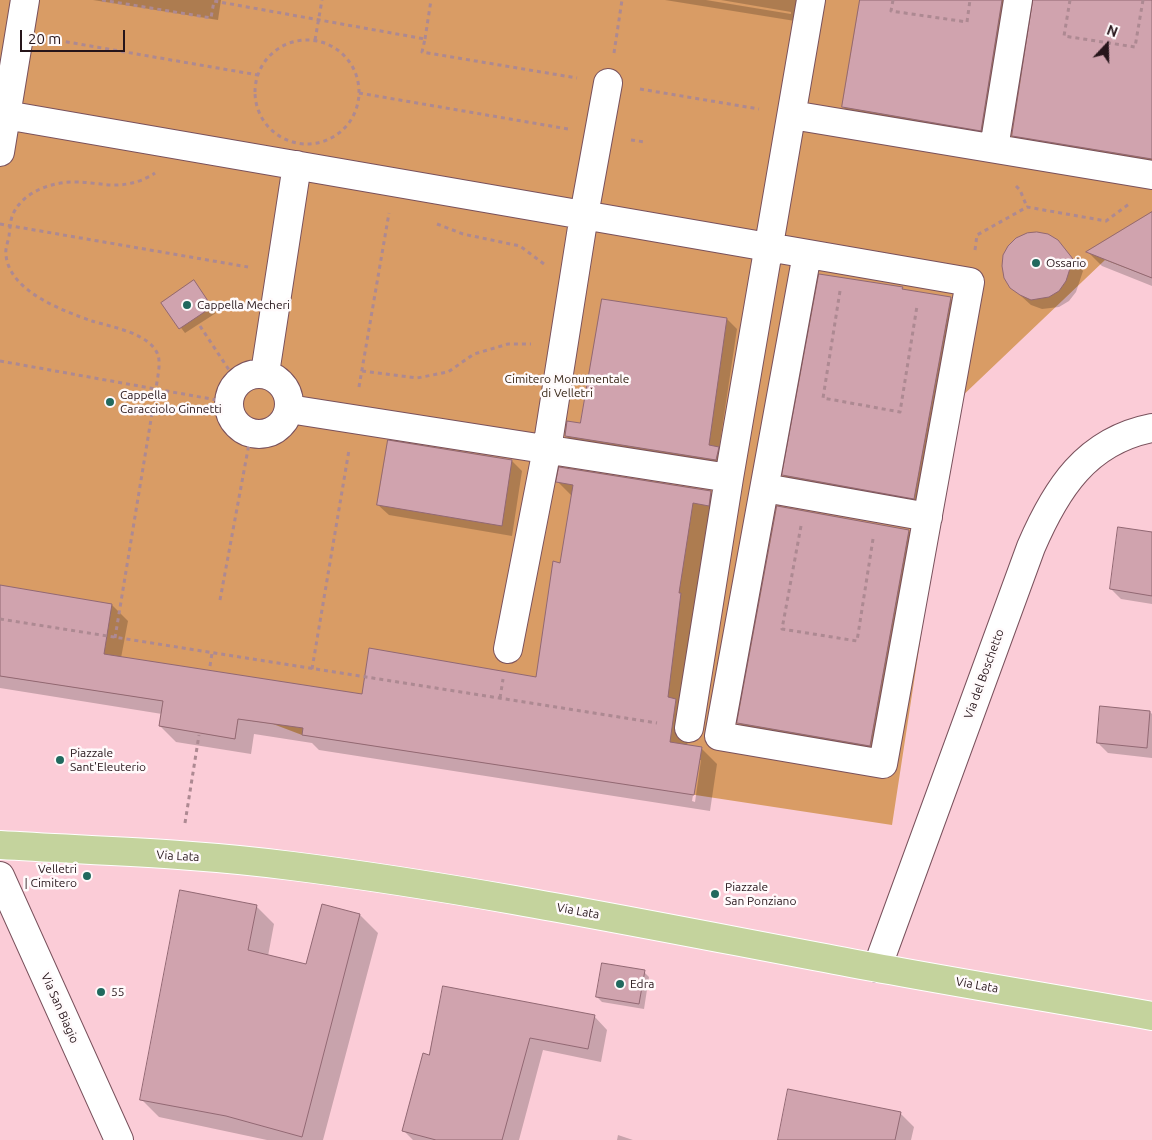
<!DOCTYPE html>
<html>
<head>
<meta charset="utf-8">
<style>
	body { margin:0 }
	#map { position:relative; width:1152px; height:1140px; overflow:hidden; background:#fbccd7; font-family:Ubuntu,sans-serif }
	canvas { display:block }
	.north { position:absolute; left:1082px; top:20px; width:50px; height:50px; -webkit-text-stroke:4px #fffafb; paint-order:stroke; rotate:21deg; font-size:14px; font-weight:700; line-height:20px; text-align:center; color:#26151a }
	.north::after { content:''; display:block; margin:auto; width:18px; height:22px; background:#26151a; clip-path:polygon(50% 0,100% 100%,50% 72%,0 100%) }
	.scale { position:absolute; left:20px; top:30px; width:105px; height:22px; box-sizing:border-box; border:2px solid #26151a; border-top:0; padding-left:6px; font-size:15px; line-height:18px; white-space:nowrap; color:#26151a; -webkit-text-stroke:4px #fffafb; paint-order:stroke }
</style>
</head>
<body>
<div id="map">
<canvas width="1152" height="1140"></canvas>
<div class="north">N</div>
<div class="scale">20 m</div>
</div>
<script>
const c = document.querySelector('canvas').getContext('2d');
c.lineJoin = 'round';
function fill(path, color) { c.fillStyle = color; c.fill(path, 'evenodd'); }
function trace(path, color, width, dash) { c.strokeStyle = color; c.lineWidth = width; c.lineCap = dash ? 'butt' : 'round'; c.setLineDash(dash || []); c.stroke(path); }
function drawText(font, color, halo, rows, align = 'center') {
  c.font = font + ' Ubuntu,sans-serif'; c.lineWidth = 5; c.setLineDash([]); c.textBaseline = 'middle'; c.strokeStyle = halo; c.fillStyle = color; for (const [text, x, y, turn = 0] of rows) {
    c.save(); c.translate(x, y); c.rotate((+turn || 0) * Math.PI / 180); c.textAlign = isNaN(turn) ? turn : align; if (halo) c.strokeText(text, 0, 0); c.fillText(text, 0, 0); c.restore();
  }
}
fill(new Path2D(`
	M 0,0 L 1152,0 L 1152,278 L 1105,260 L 957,401 L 892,825 L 302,735 L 273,724 L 238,719 L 235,739 L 159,726 L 163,701 L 0,676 Z`), '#d99c65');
fill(new Path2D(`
	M 93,0 L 221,0 L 218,20 Z
	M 665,0 L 706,0 L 791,14 L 791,12 L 721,0 L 798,0 L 795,21 Z
	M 861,0 L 1028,0 L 996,145 L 858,122 L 843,107 Z
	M 1034,0 L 1152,0 L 1152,171 L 1028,150 L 1013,135 Z
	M 1152,214 L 1152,286 L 1102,266 L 1088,252 Z
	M 1058,241 L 1083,271 L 1076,292 L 1069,301 L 1059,307 L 1042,309 L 1031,305 L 1011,287 Z
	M 194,282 L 216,313 L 185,333 L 162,303 Z
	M 902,288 L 905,291 L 950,298 L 963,311 L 927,511 L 797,488 L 784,475 Z
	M 727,319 L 737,329 L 719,449 L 728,458 L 726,470 L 576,446 L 566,436 Z
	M 389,442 L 512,461 L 522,471 L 512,536 L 389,515 L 378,505 Z
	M 558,482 L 710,492 L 726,508 L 709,519 L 694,608 L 697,610 L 692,716 L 687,746 L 701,748 L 717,764 L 710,811 L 319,750 L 312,743 L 254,734 L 251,754 L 176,742 L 160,726 L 162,714 L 0,688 L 0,586 L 112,605 L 128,621 L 121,658 L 363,696 L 537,678 L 561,564 L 572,496 ZM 699,760 L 701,760 L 695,802 L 692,801 Z
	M 909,531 L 922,544 L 883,758 L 752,736 L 739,723 Z
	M 1152,533 L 1152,604 L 1121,599 L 1111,589 Z
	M 1150,712 L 1152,714 L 1152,758 L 1108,753 L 1098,743 Z
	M 256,906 L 274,924 L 268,956 L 306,966 L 322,906 L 360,915 L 378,933 L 323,1140 L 267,1140 L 159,1117 L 141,1099 Z
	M 644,972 L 649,977 L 644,1009 L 602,1002 L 597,997 Z
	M 594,1016 L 607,1030 L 601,1062 L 543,1050 L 519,1140 L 413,1140 L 404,1131 L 430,1056 Z
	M 900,1113 L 914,1127 L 911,1140 L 779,1140 Z
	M 618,1135 L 633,1140 L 617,1140 Z`), '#0003');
const building = new Path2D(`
	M 860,0 L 1002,0 L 981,131 L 842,107 Z
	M 1033,0 L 1152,0 L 1152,159 L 1012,136 Z
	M 1152,212 L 1152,278 L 1086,252 Z
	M 1037,232 L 1048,234 L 1058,240 L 1073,259 L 1066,281 L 1059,291 L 1049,297 L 1031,300 L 1020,295 L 1010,288 L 1004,278 L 1002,266 L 1003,255 L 1008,246 L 1016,238 L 1027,233 Z
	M 819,274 L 903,287 L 902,289 L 951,297 L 914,499 L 782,475 Z
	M 194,280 L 212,307 L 179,329 L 161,303 Z
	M 602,299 L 727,318 L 709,445 L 719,447 L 716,460 L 565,436 L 567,421 L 580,423 Z
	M 388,440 L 512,460 L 502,526 L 377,505 Z
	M 559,467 L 711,491 L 709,506 L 693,503 L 679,593 L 681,593 L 668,697 L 676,699 L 670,742 L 702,747 L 694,795 L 302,735 L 303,728 L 238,719 L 235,739 L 159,726 L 163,701 L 0,676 L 0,585 L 112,604 L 104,654 L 362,694 L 369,648 L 536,677 L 553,561 L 560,563 L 573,485 L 556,482 Z
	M 777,506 L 909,530 L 870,746 L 737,723 Z
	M 1118,527 L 1152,532 L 1152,596 L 1110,589 Z
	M 1100,706 L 1150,711 L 1147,748 L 1097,743 Z
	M 180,890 L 257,905 L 248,950 L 306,964 L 322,904 L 360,914 L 302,1137 L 226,1116 L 140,1100 Z
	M 602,963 L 645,970 L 639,1004 L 596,997 Z
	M 443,986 L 595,1015 L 588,1049 L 530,1038 L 502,1140 L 436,1140 L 402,1131 L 423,1053 L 429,1055 Z
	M 788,1089 L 901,1112 L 895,1140 L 778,1140 Z`);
fill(building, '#d0a3ae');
trace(building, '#926873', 1);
const minor = new Path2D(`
	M 0,114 C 323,170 647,226 970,282 L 883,764 L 719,736 L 807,254
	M 792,115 L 1152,175
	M 994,148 L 1018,0
	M 0,152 L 25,0
	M 265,373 L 297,165
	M229 404a30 30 0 1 1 60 0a30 30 0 1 1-60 0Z
	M 289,409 L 729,478
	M 765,488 L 928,517
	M 508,649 L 547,449 L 584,215 L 608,83
	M 689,728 L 729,478 L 811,0
	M 0,876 L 119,1140
	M 877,968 L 1031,547 C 1056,489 1086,441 1152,428`);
const major = new Path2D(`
	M 0,845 C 97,851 195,853 292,866 C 474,889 654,926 835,960 C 940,980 1046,997 1152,1016`);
trace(minor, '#79515c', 30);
trace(major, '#fff', 30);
trace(new Path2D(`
	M 102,0 L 211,18 L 214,1 L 425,39 L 422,52 L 577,78
	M 893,0 L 891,11 L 967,22 L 970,0
	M 1070,0 L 1064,36 L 1135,47 L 1143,0
	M 50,39 L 258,75
	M 425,39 L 431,0
	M 315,40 L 322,0
	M255 92a52 52 0 1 1 104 0a52 52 0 1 1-104 0Z
	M 614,53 L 622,0
	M 640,89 L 759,109
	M 359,93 L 568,129
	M 631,140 L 645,142
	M 1016,186 L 1020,190 L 1027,207
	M 0,224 L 248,267
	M 437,224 L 463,234 L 520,246 L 544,264
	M 975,250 L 977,235 L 1027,207 L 1106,221 L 1129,204
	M 840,291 L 823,398 L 900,412 L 917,306
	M 200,326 L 233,376
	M 0,361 L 228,402
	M 362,371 L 417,378 L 448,372 L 474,354 L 508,344 L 531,344
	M 359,387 L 389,213
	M 801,526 L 782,629 L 857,641 L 873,539
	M 220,600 L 251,433
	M 0,619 L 657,723
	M 115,638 L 156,389 C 157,379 161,365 158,355 C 150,333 111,327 92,321 C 63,311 9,291 6,255 C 5,249 8,242 9,236 C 10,229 10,221 13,214 C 23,192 51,182 74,182 C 101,182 114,190 142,180 C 146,178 151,176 155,173
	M 210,666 L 212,653
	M 312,669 L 349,450
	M 500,698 L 503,679
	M 185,823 L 199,735`), '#ad8992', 3, [4, 4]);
trace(minor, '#fff', 28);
trace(major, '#c4d39d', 28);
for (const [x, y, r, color] of [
	[1036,263,5,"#21695e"],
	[187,305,5,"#21695e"],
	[110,402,5,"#21695e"],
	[60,760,5,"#21695e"],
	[87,876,5,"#21695e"],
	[715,894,5,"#21695e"],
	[620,984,5,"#21695e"],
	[101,992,5,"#21695e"]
]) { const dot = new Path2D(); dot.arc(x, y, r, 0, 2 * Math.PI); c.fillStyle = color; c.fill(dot); trace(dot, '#fffafb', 2); }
drawText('12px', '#26151a', '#fffafb', [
	["Ossario",1046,263],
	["Cappella Mecheri",197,305],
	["Cappella",120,395],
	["Caracciolo Ginnetti",120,409],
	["Piazzale",70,753],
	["Sant'Eleuterio",70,767],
	["Velletri",77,869,"right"],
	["| Cimitero",77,883,"right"],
	["Piazzale",725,887],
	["San Ponziano",725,901],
	["Edra",630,984],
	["55",111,992]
], 'left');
drawText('12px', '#362515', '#fffafb', [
	["Cimitero Monumentale",567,379],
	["di Velletri",567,393]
]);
drawText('12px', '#26151a', '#fffafb', [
	["Via del Boschetto",984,674,-70],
	["Via Lata",178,856,3],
	["Via Lata",578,911,10],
	["Via Lata",977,985,10],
	["Via San Biagio",60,1008,66]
]);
</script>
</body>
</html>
